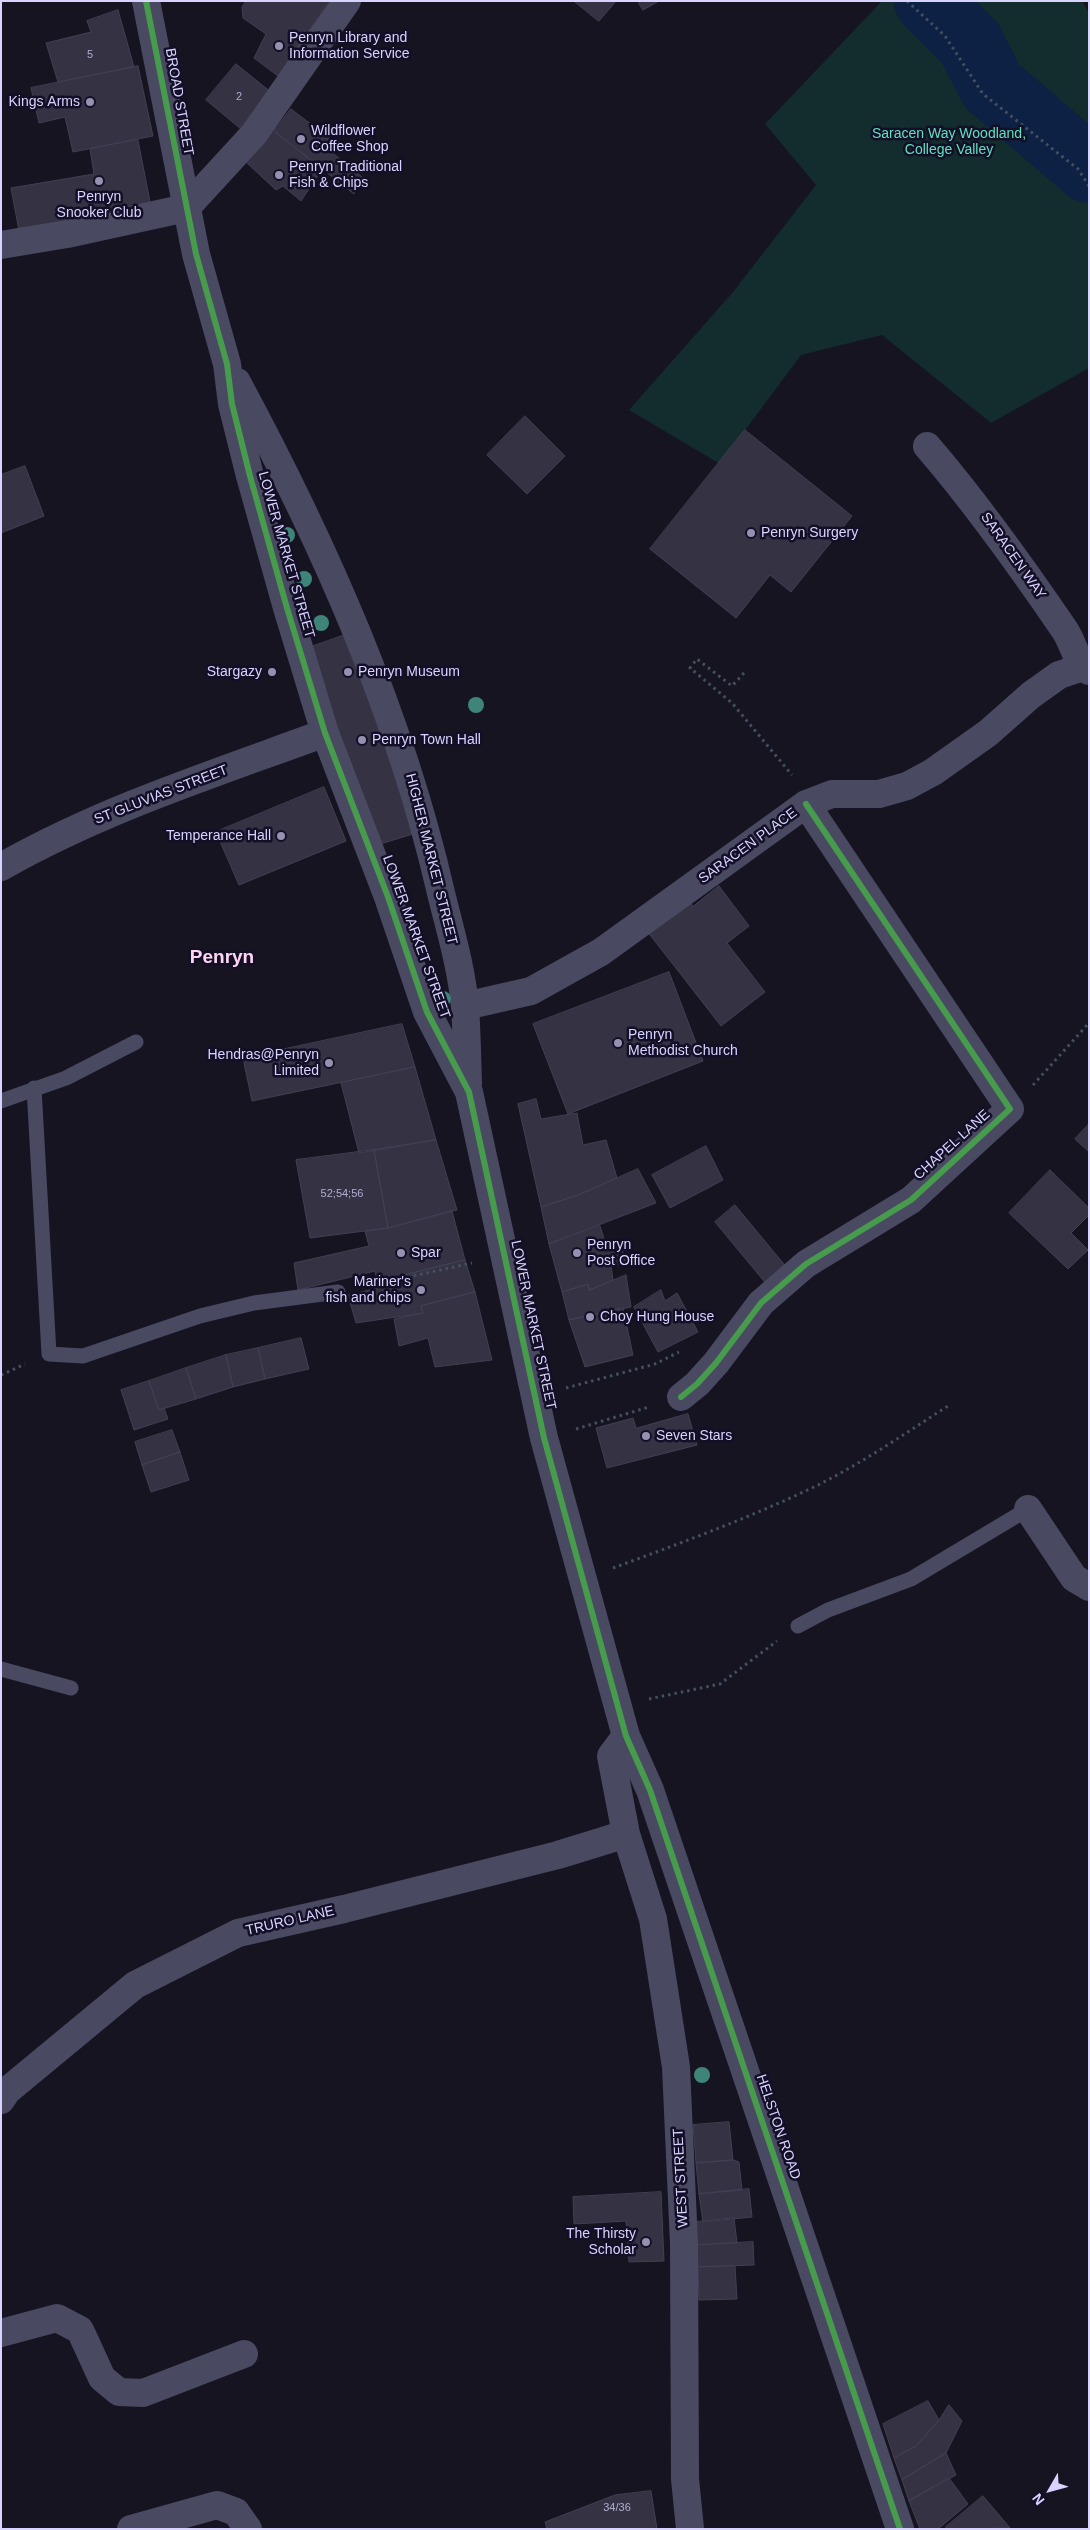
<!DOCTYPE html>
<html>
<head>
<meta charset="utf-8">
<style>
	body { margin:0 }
	#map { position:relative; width:1090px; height:2530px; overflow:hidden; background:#161421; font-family:Arial,sans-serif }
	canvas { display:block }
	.frame { position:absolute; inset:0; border:2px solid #d9d4ff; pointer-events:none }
	.north { position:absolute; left:1025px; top:2465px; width:50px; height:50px; -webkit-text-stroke:4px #130f26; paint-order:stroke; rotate:232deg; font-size:14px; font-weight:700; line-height:20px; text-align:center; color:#d9d4ff }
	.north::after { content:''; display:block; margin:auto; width:18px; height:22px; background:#d9d4ff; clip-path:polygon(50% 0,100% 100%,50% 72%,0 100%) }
</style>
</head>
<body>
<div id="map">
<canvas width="1090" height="2530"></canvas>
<div class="frame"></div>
<div class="north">N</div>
</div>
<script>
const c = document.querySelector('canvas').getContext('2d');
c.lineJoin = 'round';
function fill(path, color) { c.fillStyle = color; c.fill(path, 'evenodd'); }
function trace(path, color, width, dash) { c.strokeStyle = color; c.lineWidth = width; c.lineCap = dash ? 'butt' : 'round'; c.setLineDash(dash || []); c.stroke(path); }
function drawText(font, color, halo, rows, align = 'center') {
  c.font = font + ' Arial,sans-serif'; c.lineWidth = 5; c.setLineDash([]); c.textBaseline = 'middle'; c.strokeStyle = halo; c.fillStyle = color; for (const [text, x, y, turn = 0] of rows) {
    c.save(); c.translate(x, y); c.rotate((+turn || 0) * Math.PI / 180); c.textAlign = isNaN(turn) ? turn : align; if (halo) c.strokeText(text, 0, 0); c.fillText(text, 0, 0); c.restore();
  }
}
fill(new Path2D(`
	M 882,1 L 1082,1 L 1089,13 L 1089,368 L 991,423 L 882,335 L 801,355 L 720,464 L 629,410 L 733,292 L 816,185 L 765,124 Z`), '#132c2d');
trace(new Path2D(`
	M 928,1 L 970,43 L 992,86 L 1089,169`), '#0d2144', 68);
const building = new Path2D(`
	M 246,1 L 329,1 L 278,76 L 254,58 L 266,34 L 243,18 L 242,8 Z
	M 574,1 L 616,1 L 599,21 Z
	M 638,1 L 659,1 L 643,10 Z
	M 118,10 L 134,67 L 58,82 L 46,43 L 91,32 L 87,21 Z
	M 236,64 L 272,93 L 241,129 L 206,100 Z
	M 138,66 L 153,136 L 73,152 L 65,117 L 39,123 L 31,88 Z
	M 291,109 L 333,141 L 328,149 L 362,177 L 354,194 L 274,131 Z
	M 274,131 L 322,169 L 301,201 L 283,186 L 276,190 L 247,163 Z
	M 138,140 L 151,207 L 19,231 L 11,188 L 94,174 L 90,149 Z
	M 525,416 L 565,456 L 527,494 L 487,455 Z
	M 745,430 L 852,516 L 791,592 L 770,575 L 736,618 L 650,549 Z
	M 25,466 L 44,516 L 1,533 L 1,475 Z
	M 345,635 L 416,833 L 377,845 L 308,648 Z
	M 324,787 L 346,841 L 239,885 L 216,832 Z
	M 719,886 L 749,926 L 727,943 L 765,992 L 721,1026 L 647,931 L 688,900 L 693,906 Z
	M 669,972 L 703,1061 L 568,1114 L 533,1024 Z
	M 402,1024 L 415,1067 L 252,1101 L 243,1058 Z
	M 415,1067 L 436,1140 L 359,1153 L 341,1083 Z
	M 536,1099 L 541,1119 L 577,1113 L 583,1145 L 606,1140 L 617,1178 L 578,1195 L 541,1207 L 518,1104 Z
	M 1089,1124 L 1089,1152 L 1075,1139 Z
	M 436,1140 L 457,1210 L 388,1228 L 374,1150 Z
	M 706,1146 L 723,1180 L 670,1208 L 652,1175 Z
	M 374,1150 L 388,1228 L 310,1238 L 296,1160 Z
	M 638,1169 L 656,1203 L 549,1244 L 541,1207 L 578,1195 Z
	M 1050,1170 L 1089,1208 L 1089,1215 L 1071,1233 L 1088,1250 L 1068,1269 L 1009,1213 Z
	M 735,1205 L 788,1269 L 768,1286 L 715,1222 Z
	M 452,1211 L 465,1260 L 377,1282 L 375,1271 L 298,1290 L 294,1263 L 369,1246 L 365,1231 L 388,1228 Z
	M 600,1226 L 606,1245 L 620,1242 L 626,1262 L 611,1266 L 613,1280 L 589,1290 L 588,1284 L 562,1292 L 549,1244 Z
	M 465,1260 L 475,1292 L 421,1306 L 423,1313 L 356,1323 L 348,1295 L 378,1288 L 377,1282 Z
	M 626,1275 L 631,1307 L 569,1320 L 562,1292 L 588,1284 L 589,1290 Z
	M 661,1290 L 665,1301 L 677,1293 L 698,1332 L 658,1352 L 634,1307 Z
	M 475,1292 L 492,1360 L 435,1367 L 428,1338 L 399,1346 L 394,1319 L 423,1313 L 421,1306 Z
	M 623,1308 L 633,1355 L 585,1367 L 569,1320 Z
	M 301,1338 L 309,1369 L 265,1379 L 258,1348 Z
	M 258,1348 L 265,1379 L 233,1387 L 226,1355 Z
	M 226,1355 L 233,1387 L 196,1399 L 186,1368 Z
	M 186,1368 L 196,1399 L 159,1410 L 149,1381 Z
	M 149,1381 L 159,1410 L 164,1408 L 168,1419 L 134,1430 L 121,1390 Z
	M 688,1414 L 697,1445 L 607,1468 L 596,1428 L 633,1418 L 636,1428 Z
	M 172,1430 L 180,1452 L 142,1465 L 135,1442 Z
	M 180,1452 L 189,1480 L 151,1492 L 142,1465 Z
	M 729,2122 L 733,2160 L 696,2163 L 693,2125 Z
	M 733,2160 L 739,2162 L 742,2190 L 699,2194 L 696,2163 Z
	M 749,2189 L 752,2217 L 703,2222 L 699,2194 Z
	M 661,2192 L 664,2261 L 629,2262 L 626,2221 L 574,2224 L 573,2197 Z
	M 734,2218 L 737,2243 L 697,2245 L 696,2222 Z
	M 753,2242 L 754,2265 L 698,2267 L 697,2245 Z
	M 735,2266 L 737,2299 L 699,2300 L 698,2267 Z
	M 928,2401 L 939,2420 L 916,2446 L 894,2458 L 883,2424 Z
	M 949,2405 L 962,2421 L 946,2453 L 902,2480 L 894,2458 L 916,2446 L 939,2420 Z
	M 946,2453 L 956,2475 L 909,2501 L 902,2480 Z
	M 949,2478 L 968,2504 L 938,2529 L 920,2529 L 909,2501 Z
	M 651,2491 L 657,2529 L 547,2529 L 545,2522 L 615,2495 Z
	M 983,2496 L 1010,2528 L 947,2529 L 946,2527 Z`);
fill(building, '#343243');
trace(building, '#433f54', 1);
trace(new Path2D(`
	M 907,1 L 945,36 L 983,94 L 1078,169 L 1089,186
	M 744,673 L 732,686 L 697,659 L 690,668 L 732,703 L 792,775
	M 1033,1085 L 1089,1023
	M 363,1287 L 472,1263
	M 1,1375 L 25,1364
	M 566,1388 L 655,1364 L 679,1352
	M 576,1429 L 649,1407
	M 613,1568 C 681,1543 749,1518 814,1487 C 861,1464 904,1434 948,1406
	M 649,1699 L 720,1684 L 777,1641`), '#44505f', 3, [2.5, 4]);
trace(new Path2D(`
	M 34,1088 L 49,1354 L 83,1356 L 200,1316 L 254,1303 L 338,1292
	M 1,1101 L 66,1078 L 136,1042
	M 798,1626 L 828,1610 L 911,1579 L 1028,1509
	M 1,1669 L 71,1688`), '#4a4962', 15);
trace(new Path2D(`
	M 1,245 L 67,234 L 186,208 L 254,134 L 347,1
	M 927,446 C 977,504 1021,566 1064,629 C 1073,641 1076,663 1089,671
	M 1,867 C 103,809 216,773 325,733
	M 465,1006 L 531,991 L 601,952 L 806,804 L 832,794 L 879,794 L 907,786 L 933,772 L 988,733 L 1031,695 L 1059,675 L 1083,667
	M 681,1397 L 697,1384 L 716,1363 L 761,1303 L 806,1264 L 911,1200 L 1010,1109 L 806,804
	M 1028,1509 L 1074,1578 L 1089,1587
	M 1,2333 L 57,2318 L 80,2330 L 102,2378 L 119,2392 L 143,2393 L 244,2354
	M 131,2529 L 217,2505 L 236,2512 L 248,2529`), '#4a4962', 28);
trace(new Path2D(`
	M 146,1 L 196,254 L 227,364 L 232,404 L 250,476 L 287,608 L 325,733 L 388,897 L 427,1012 L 469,1092 L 544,1438 L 626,1736 L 650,1790 L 900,2529
	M 237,382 C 324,544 400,714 441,893 C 450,930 462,969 465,1008 C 467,1033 467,1058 468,1083
	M 626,1736 L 611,1756 L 626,1834 L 653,1919 L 676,2067 L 684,2244 L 685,2479 L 690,2529
	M 1,2100 L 7,2091 L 135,1985 L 238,1933 L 344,1909 L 558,1855 L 626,1834`), '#4a4962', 28);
trace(new Path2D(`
	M 146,1 L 196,254 L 227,364 L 232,404 L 250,476 L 287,608 L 325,733 L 388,897 L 427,1012 L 469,1092 L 544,1438 L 626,1736 L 650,1790 L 900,2529
	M 681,1397 L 697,1384 L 716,1363 L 761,1303 L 806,1264 L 911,1200 L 1010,1109 L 806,804`), '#469c4c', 6);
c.fillStyle = '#3e8478';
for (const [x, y] of [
	[287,535],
	[304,579],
	[321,623],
	[476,705],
	[443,999],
	[702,2075]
]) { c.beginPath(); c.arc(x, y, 8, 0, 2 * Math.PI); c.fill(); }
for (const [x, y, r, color] of [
	[279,46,5,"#9591b1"],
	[90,102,5,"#9591b1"],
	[301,139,5,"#9591b1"],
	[279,175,5,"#9591b1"],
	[99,181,5,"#9591b1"],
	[751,533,5,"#9591b1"],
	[272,672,5,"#9591b1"],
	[348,672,5,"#9591b1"],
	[362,740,5,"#9591b1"],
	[281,836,5,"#9591b1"],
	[618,1043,5,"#9591b1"],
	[329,1063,5,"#9591b1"],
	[401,1253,5,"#9591b1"],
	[577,1253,5,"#9591b1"],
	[421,1290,5,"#9591b1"],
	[590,1317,5,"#9591b1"],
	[646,1436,5,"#9591b1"],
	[646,2242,5,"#9591b1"]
]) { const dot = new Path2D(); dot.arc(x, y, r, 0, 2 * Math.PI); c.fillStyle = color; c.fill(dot); trace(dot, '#130f26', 2); }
drawText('11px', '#b0acd0', null, [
	["5",90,55],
	["2",239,97],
	["52;54;56",342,1194],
	["34/36",617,2508]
]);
drawText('14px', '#d9d4ff', '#130f26', [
	["Penryn Library and",289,38],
	["Information Service",289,54],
	["Kings Arms",80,102,"right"],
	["Wildflower",311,131],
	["Coffee Shop",311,147],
	["Penryn Traditional",289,167],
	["Fish & Chips",289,183],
	["Penryn",99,197,"center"],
	["Snooker Club",99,213,"center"],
	["Penryn Surgery",761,533],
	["Stargazy",262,672,"right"],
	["Penryn Museum",358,672],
	["Penryn Town Hall",372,740],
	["Temperance Hall",271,836,"right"],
	["Penryn",628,1035],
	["Methodist Church",628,1051],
	["Hendras@Penryn",319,1055,"right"],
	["Limited",319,1071,"right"],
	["Penryn",587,1245],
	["Post Office",587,1261],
	["Spar",411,1253],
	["Mariner's",411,1282,"right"],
	["fish and chips",411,1298,"right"],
	["Choy Hung House",600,1317],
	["Seven Stars",656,1436],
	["The Thirsty",636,2234,"right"],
	["Scholar",636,2250,"right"]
], 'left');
drawText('14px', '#d9d4ff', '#130f26', [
	["BROAD STREET",179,102,80],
	["LOWER MARKET STREET",286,555,74],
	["SARACEN WAY",1013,556,55],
	["ST GLUVIAS STREET",161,795,-21],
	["SARACEN PLACE",748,846,-36],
	["HIGHER MARKET STREET",431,859,76],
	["LOWER MARKET STREET",416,937,70],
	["CHAPEL LANE",952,1145,-42],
	["LOWER MARKET STREET",533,1325,78],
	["TRURO LANE",290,1921,-13],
	["HELSTON ROAD",778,2127,71],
	["WEST STREET",681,2178,-93]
]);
drawText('14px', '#5fe0c0', '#130f26', [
	["Saracen Way Woodland,",949,134],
	["College Valley",949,150]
]);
drawText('bold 19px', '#ffd6f0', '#130f26', [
	["Penryn",222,958]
]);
</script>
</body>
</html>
